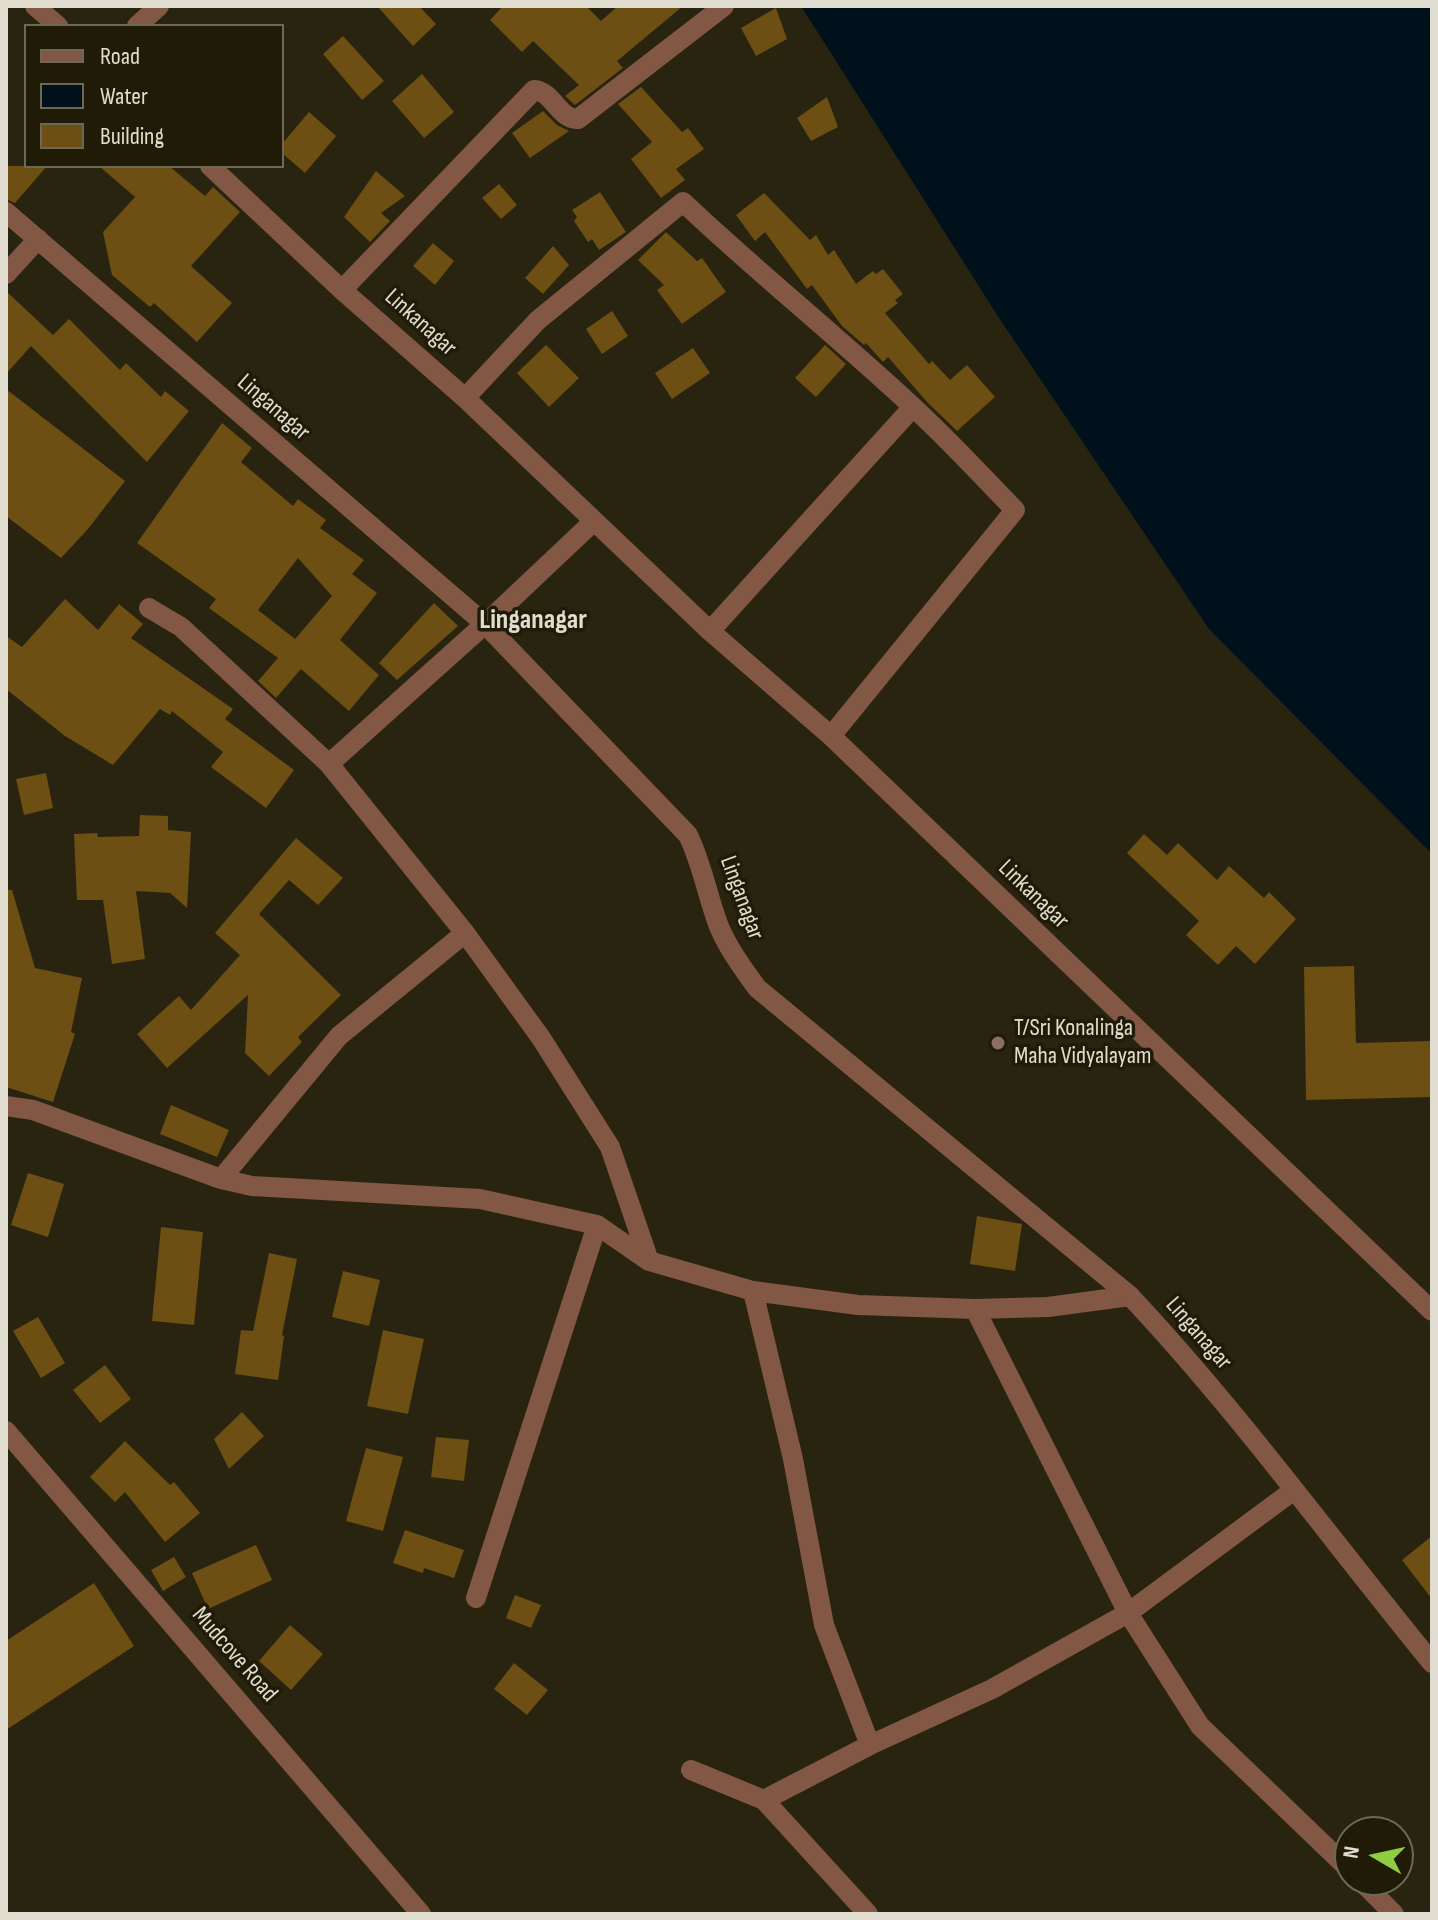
<!DOCTYPE html>
<html>
<head>
<meta charset="utf-8">
<style>
	body { margin:0 }
	#map { position:relative; width:1438px; height:1920px; overflow:hidden; background:#29240f; font-family:"Sofia Sans Condensed",sans-serif }
	canvas { display:block }
	.frame { position:absolute; inset:0; border:8px solid #e0ddd0; pointer-events:none }
	.legend { position:absolute; left:24px; top:24px; width:260px; height:144px; box-sizing:border-box; background:#201b06; border:2px solid #6d6957; margin:0; padding:10px 14px; list-style:none; font-size:24px; color:#e0ddd0 }
	.legend li { display:flex; align-items:center; gap:16px; height:40px }
	.legend b { width:40px; border:2px solid #6d6957 }
	.north { position:absolute; left:1334px; top:1816px; width:80px; height:80px; box-sizing:border-box; background:#201b06; border:2px solid #6d6957; border-radius:50%; rotate:279deg; font-size:22px; font-weight:700; line-height:32px; text-align:center; color:#e0ddd0 }
	.north::after { content:''; display:block; margin:auto; width:28px; height:36px; background:#90cd40; clip-path:polygon(50% 0,100% 100%,50% 72%,0 100%) }
</style>
</head>
<body>
<div id="map">
<canvas width="1438" height="1920"></canvas>
<div class="frame"></div>
<ul class="legend">
<li><b style="height:10px;background:#825744"></b>Road</li>
<li><b style="height:22px;background:#01111c"></b>Water</li>
<li><b style="height:22px;background:#6d4e13"></b>Building</li>
</ul>
<div class="north">N</div>
</div>
<script>
const c = document.querySelector('canvas').getContext('2d');
c.lineJoin = 'round';
function fill(path, color) { c.fillStyle = color; c.fill(path, 'evenodd'); }
function trace(path, color, width, dash) { c.strokeStyle = color; c.lineWidth = width; c.lineCap = dash ? 'butt' : 'round'; c.setLineDash(dash || []); c.stroke(path); }
function drawText(font, color, halo, rows, align = 'center') {
  c.font = font + ' "Sofia Sans Condensed",sans-serif'; c.lineWidth = 7; c.setLineDash([]); c.textBaseline = 'middle'; c.strokeStyle = halo; c.fillStyle = color; for (const [text, x, y, turn = 0] of rows) {
    c.save(); c.translate(x, y); c.rotate((+turn || 0) * Math.PI / 180); c.textAlign = isNaN(turn) ? turn : align; if (halo) c.strokeText(text, 0, 0); c.fillText(text, 0, 0); c.restore();
  }
}
fill(new Path2D(`
	M 801,6 L 1432,6 L 1432,854 L 1209,629 L 999,318 Z`), '#01111c');
fill(new Path2D(`
	M 377,6 L 419,6 L 436,24 L 413,46 Z
	M 503,6 L 586,6 L 601,21 L 618,6 L 683,6 L 617,61 L 623,68 L 575,105 L 565,96 L 579,85 L 533,41 L 522,52 L 490,20 Z
	M 776,8 L 787,39 L 756,56 L 741,28 Z
	M 343,36 L 384,81 L 362,100 L 323,54 Z
	M 422,74 L 454,112 L 424,138 L 392,101 Z
	M 641,87 L 682,132 L 688,128 L 704,149 L 676,169 L 685,180 L 661,198 L 631,159 L 652,142 L 618,104 Z
	M 827,97 L 838,127 L 811,141 L 797,118 Z
	M 543,111 L 557,125 L 569,131 L 530,158 L 512,133 Z
	M 309,112 L 336,136 L 305,173 L 282,153 L 282,144 Z
	M 6,166 L 47,166 L 15,203 L 6,199 Z
	M 99,166 L 169,166 L 205,196 L 213,187 L 240,212 L 191,266 L 232,303 L 197,342 L 154,303 L 150,307 L 112,275 L 103,232 L 135,197 Z
	M 376,171 L 405,196 L 381,213 L 390,221 L 370,242 L 344,217 Z
	M 499,184 L 517,205 L 501,219 L 482,198 Z
	M 600,192 L 626,232 L 599,250 L 592,239 L 588,242 L 574,221 L 577,217 L 572,210 Z
	M 764,193 L 810,240 L 816,235 L 828,255 L 834,250 L 856,284 L 873,271 L 876,274 L 883,269 L 903,294 L 895,300 L 898,303 L 885,313 L 929,364 L 932,361 L 950,380 L 967,365 L 995,397 L 957,431 L 927,402 L 888,357 L 883,362 L 866,343 L 864,345 L 842,326 L 812,285 L 807,289 L 765,232 L 755,241 L 736,215 Z
	M 666,232 L 697,261 L 702,258 L 726,292 L 682,324 L 657,290 L 664,285 L 638,260 Z
	M 433,243 L 454,261 L 435,285 L 413,266 Z
	M 553,246 L 569,265 L 543,294 L 525,278 Z
	M 6,291 L 53,335 L 69,319 L 120,370 L 126,363 L 161,397 L 165,391 L 189,411 L 147,462 L 31,346 L 6,374 Z
	M 612,311 L 628,336 L 602,354 L 586,329 Z
	M 546,345 L 579,378 L 549,407 L 517,373 Z
	M 825,345 L 846,364 L 816,397 L 795,378 Z
	M 693,348 L 710,373 L 672,399 L 655,373 Z
	M 6,389 L 125,481 L 88,529 L 61,558 L 6,516 Z
	M 222,423 L 252,448 L 241,462 L 293,506 L 298,499 L 326,520 L 320,528 L 364,560 L 352,574 L 377,593 L 340,640 L 379,675 L 349,711 L 301,669 L 276,698 L 258,681 L 278,658 L 209,608 L 216,599 L 137,543 ZM 298,558 L 332,596 L 295,639 L 258,610 Z
	M 65,599 L 98,630 L 119,604 L 143,624 L 131,638 L 233,709 L 225,719 L 294,770 L 266,808 L 211,767 L 223,752 L 172,711 L 170,715 L 160,709 L 113,765 L 65,736 L 6,689 L 6,636 L 22,647 Z
	M 434,603 L 458,626 L 397,680 L 379,663 Z
	M 46,773 L 53,808 L 24,815 L 16,779 Z
	M 140,815 L 168,816 L 168,830 L 191,832 L 187,908 L 170,893 L 136,891 L 145,959 L 112,964 L 103,900 L 77,900 L 74,834 L 97,833 L 98,837 L 139,836 Z
	M 1144,834 L 1167,855 L 1178,843 L 1217,880 L 1229,866 L 1264,898 L 1269,892 L 1296,919 L 1255,964 L 1236,946 L 1218,965 L 1186,935 L 1199,921 L 1127,853 Z
	M 296,838 L 343,878 L 318,905 L 289,880 L 259,914 L 341,995 L 298,1037 L 302,1042 L 269,1076 L 245,1053 L 248,995 L 167,1068 L 137,1034 L 179,996 L 191,1010 L 240,955 L 215,933 Z
	M 6,890 L 12,890 L 35,968 L 82,978 L 71,1032 L 75,1034 L 53,1102 L 6,1087 Z
	M 1354,966 L 1356,1043 L 1432,1041 L 1432,1097 L 1306,1100 L 1304,967 Z
	M 171,1105 L 229,1130 L 217,1157 L 160,1134 Z
	M 28,1173 L 64,1184 L 48,1237 L 11,1225 Z
	M 977,1216 L 1022,1224 L 1015,1271 L 970,1264 Z
	M 161,1227 L 203,1232 L 194,1325 L 152,1321 Z
	M 269,1253 L 297,1259 L 282,1335 L 284,1336 L 278,1380 L 235,1374 L 241,1330 L 253,1331 Z
	M 343,1271 L 380,1280 L 369,1326 L 332,1317 Z
	M 38,1317 L 65,1363 L 41,1378 L 13,1331 Z
	M 383,1330 L 424,1339 L 408,1414 L 367,1406 Z
	M 105,1365 L 131,1399 L 100,1423 L 73,1390 Z
	M 242,1412 L 264,1436 L 229,1469 L 214,1439 Z
	M 436,1437 L 469,1440 L 464,1481 L 431,1477 Z
	M 125,1441 L 170,1485 L 174,1482 L 200,1513 L 165,1542 L 125,1492 L 115,1502 L 90,1477 Z
	M 366,1448 L 403,1457 L 383,1531 L 346,1521 Z
	M 405,1530 L 464,1550 L 454,1578 L 424,1568 L 423,1573 L 393,1563 Z
	M 1432,1536 L 1432,1599 L 1402,1560 Z
	M 256,1545 L 272,1580 L 208,1609 L 192,1573 Z
	M 174,1557 L 186,1577 L 163,1591 L 151,1570 Z
	M 94,1583 L 134,1646 L 6,1730 L 6,1641 Z
	M 515,1595 L 541,1605 L 531,1628 L 506,1618 Z
	M 290,1625 L 323,1654 L 291,1690 L 259,1661 Z
	M 514,1663 L 548,1690 L 527,1715 L 494,1689 Z`), '#6d4e13');
trace(new Path2D(`
	M 35,6 L 58,26
	M 137,26 L 159,6
	M 210,166 L 342,290 L 465,398 L 710,631 L 831,736 L 1432,1311
	M 6,274 L 38,239
	M 342,290 L 534,90 C 553,91 559,120 578,119 L 724,6
	M 465,398 L 538,320 L 683,202 C 757,272 837,336 912,406 C 948,439 981,475 1015,510 L 831,736
	M 593,522 L 485,624 L 329,764 L 465,933 L 541,1038 L 610,1147 L 649,1261
	M 149,608 L 181,627 L 329,764
	M 710,631 L 913,407
	M 6,1106 L 33,1110 L 221,1179 L 252,1186 L 480,1199 L 597,1225 L 649,1261 L 753,1291 L 858,1305 L 975,1309 L 1048,1307 L 1130,1296
	M 221,1179 L 339,1036 L 465,933
	M 753,1291 L 793,1459 L 824,1625 L 870,1745
	M 975,1309 L 1128,1613 L 1200,1726 L 1350,1870
	M 476,1598 L 597,1225
	M 691,1770 L 764,1800 L 868,1914
	M 764,1800 L 870,1745 L 992,1689 L 1128,1613 L 1294,1490
	M 1360,1880 L 1394,1914`), '#825744', 20);
trace(new Path2D(`
	M 6,212 L 485,624 L 688,835 C 702,864 707,894 718,924 C 727,947 742,967 757,988 L 1130,1296 C 1239,1412 1332,1541 1432,1663
	M 6,1431 L 421,1914`), '#825744', 20);
for (const [x, y, r, color] of [
	[998,1043,8,"#8d6e63"]
]) { const dot = new Path2D(); dot.arc(x, y, r, 0, 2 * Math.PI); c.fillStyle = color; c.fill(dot); trace(dot, '#201b06', 3); }
drawText('24px', '#e0ddd0', '#201b06', [
	["Linkanagar",420,323,42],
	["Linganagar",273,408,41],
	["Linkanagar",1033,895,44],
	["Linganagar",741,898,70],
	["Linganagar",1198,1334,49],
	["Mudcove Road",234,1655,49]
]);
drawText('24px', '#e0ddd0', '#201b06', [
	["T/Sri Konalinga",1014,1029],
	["Maha Vidyalayam",1014,1057]
], 'left');
drawText('bold 28px', '#e0ddd0', '#201b06', [
	["Linganagar",533,621]
]);
</script>
</body>
</html>
